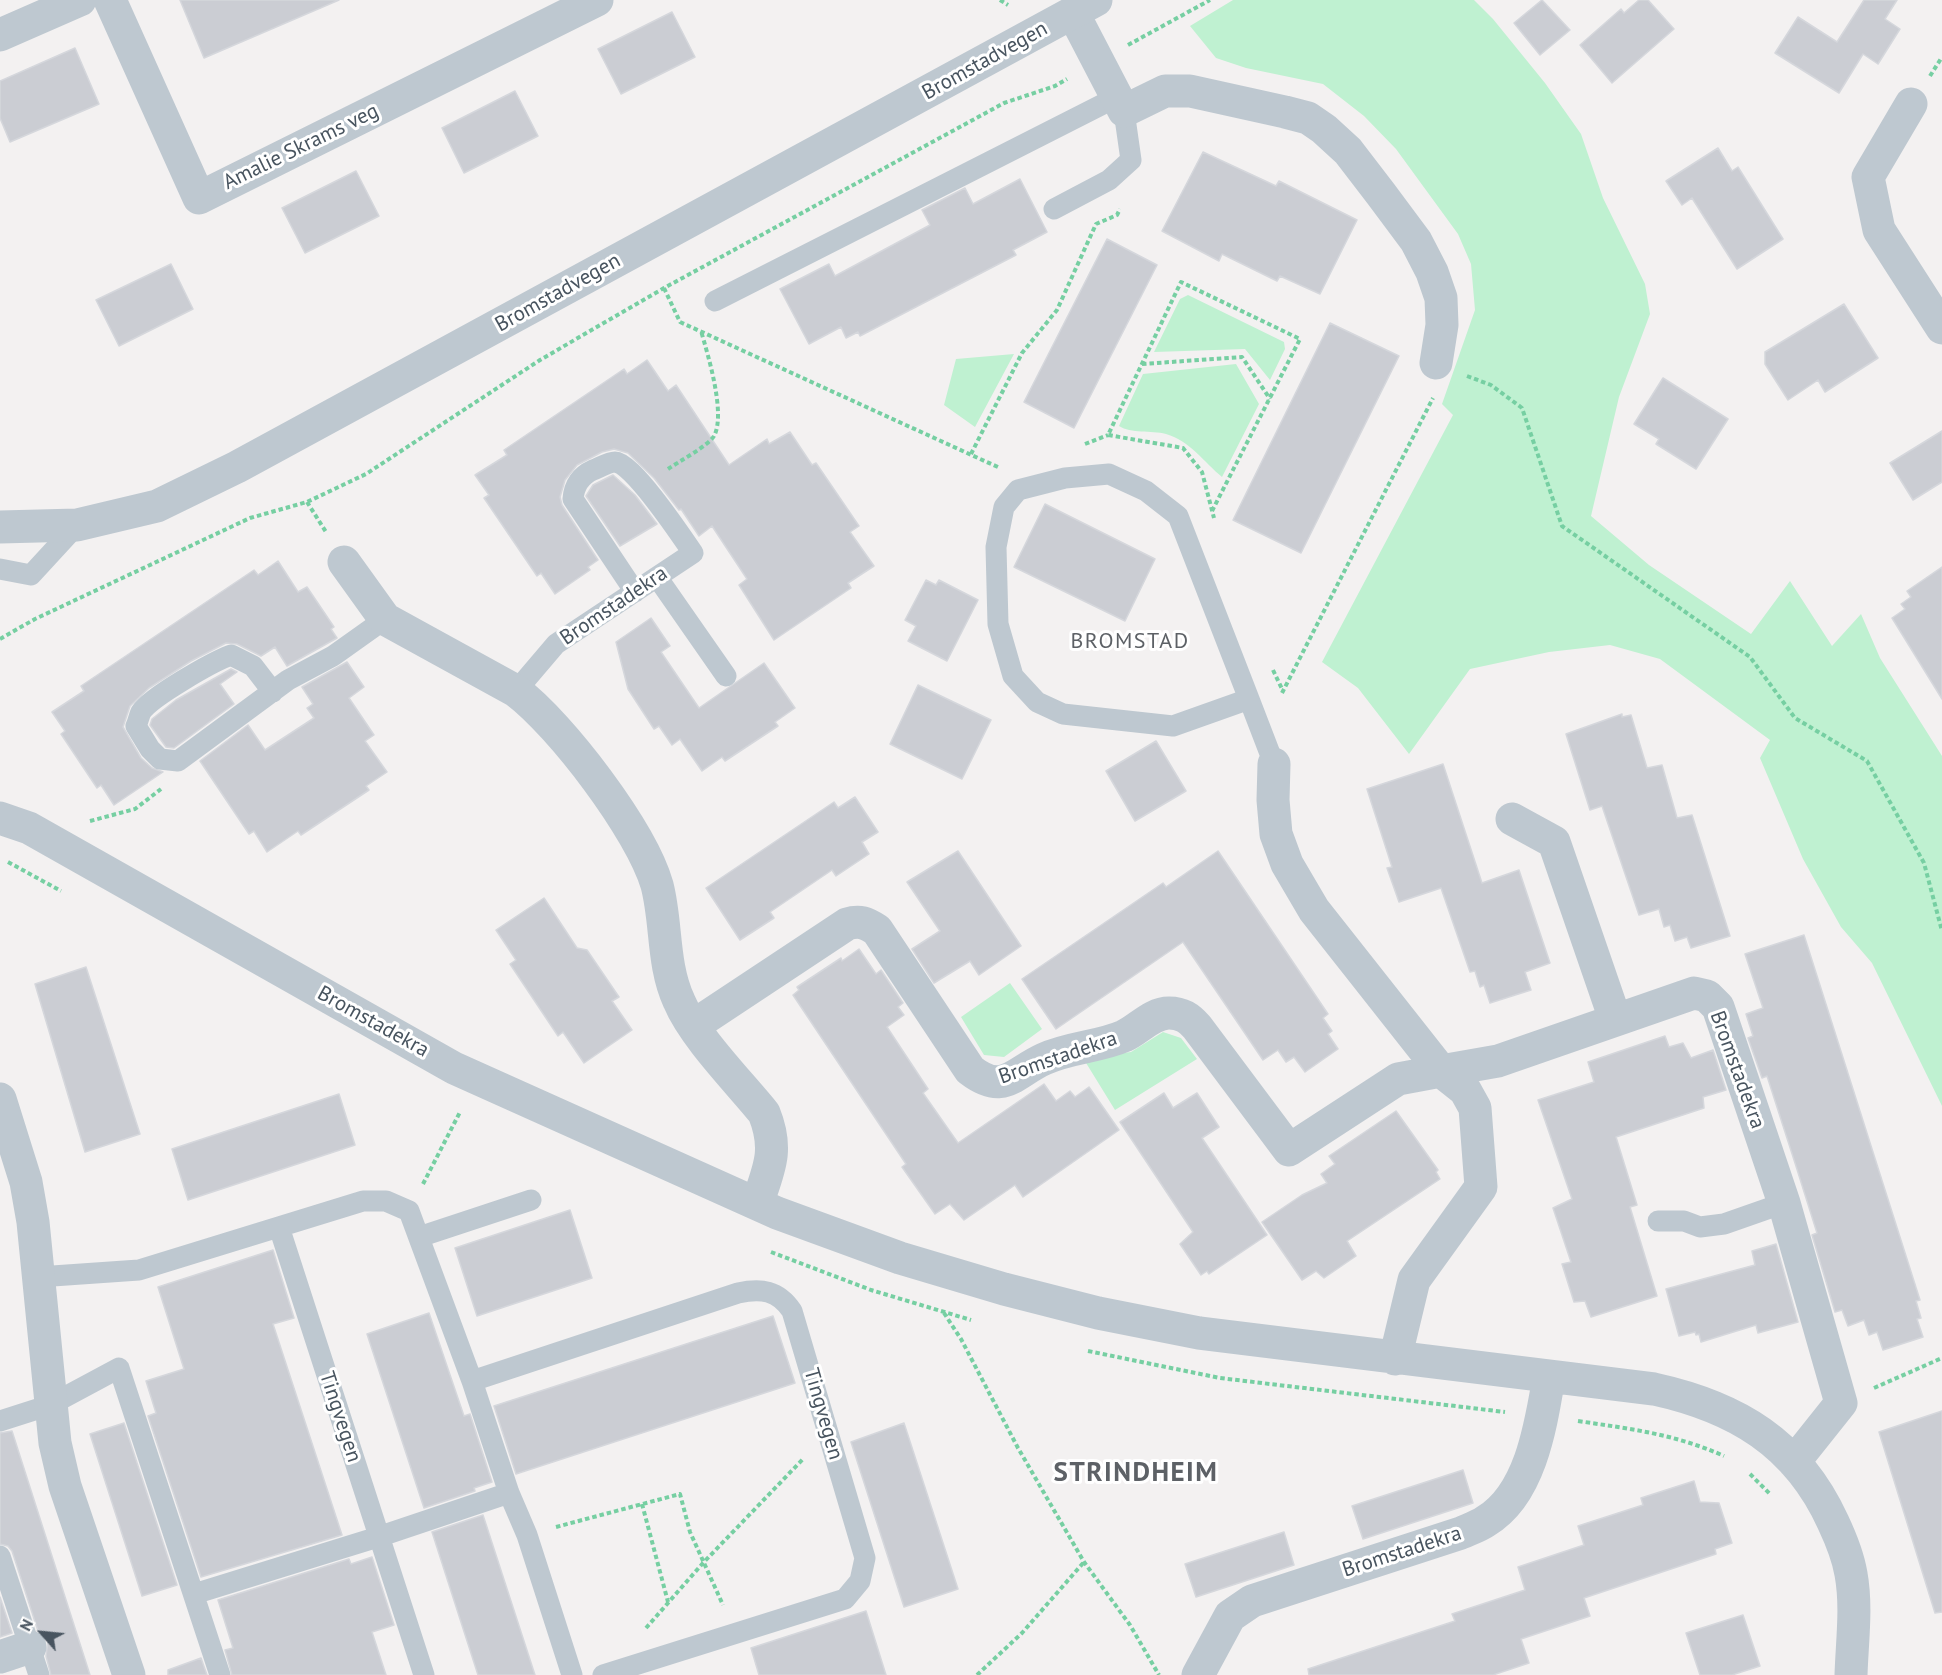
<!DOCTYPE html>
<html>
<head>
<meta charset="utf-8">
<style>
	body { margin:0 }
	#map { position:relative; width:1942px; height:1675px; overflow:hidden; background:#f3f1f1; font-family:"PT Sans",sans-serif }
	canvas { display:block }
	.north { position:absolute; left:12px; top:1603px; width:60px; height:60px; -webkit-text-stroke:4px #fff; paint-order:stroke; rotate:297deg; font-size:16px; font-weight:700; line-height:24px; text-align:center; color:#48545f }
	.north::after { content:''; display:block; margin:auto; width:21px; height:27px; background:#48545f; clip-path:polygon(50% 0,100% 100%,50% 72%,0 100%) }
</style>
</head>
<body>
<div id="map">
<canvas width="1942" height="1675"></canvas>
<div class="north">N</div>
</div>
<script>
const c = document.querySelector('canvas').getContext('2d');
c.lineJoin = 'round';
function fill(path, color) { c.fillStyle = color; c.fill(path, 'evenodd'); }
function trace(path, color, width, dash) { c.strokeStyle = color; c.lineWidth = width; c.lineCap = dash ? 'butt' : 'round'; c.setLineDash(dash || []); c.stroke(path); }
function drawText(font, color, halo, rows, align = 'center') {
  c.font = font + ' "PT Sans",sans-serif'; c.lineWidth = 6; c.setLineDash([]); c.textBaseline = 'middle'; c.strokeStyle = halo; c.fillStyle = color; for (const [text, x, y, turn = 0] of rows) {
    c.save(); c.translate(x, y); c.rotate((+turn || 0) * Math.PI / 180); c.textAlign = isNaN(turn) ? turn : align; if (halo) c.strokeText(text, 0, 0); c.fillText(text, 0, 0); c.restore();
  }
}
fill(new Path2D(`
	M 1233,0 L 1474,0 L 1493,19 L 1545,83 L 1581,134 L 1603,198 L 1645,284 L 1650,314 L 1619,397 L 1591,516 L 1649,565 L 1751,634 L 1790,581 L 1832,646 L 1861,614 L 1880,658 L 1942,756 L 1942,1106 L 1872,963 L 1841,927 L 1803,859 L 1760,758 L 1770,740 L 1660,659 L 1610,645 L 1549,652 L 1470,669 L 1409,754 L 1358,688 L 1322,662 L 1453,415 L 1442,404 L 1475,310 L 1471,264 L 1458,234 L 1396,149 L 1364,116 L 1323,84 L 1246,68 L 1216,58 L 1190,26 Z
	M 1188,295 L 1284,342 L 1285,349 L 1270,380 L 1245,349 L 1154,352 L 1180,299 Z
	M 1014,354 L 975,427 L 944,405 L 956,359 Z
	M 1236,364 L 1259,404 L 1222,477 C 1204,462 1190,441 1166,434 C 1151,430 1131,434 1119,426 L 1143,374 Z
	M 1010,983 L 1042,1029 L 1004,1057 L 984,1055 L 961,1017 Z
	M 1163,1032 L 1181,1038 L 1197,1059 L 1115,1110 L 1083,1058 L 1131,1052 Z`), '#bff1d1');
const building = new Path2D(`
	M 180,0 L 339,0 L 204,58 Z
	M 1542,0 L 1570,30 L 1540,55 L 1514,23 Z
	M 1639,0 L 1648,0 L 1674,29 L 1612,83 L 1580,45 L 1621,9 L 1624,13 Z
	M 1864,0 L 1897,0 L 1885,19 L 1900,29 L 1878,64 L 1863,54 L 1839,93 L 1775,53 L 1798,17 L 1837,42 Z
	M 672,12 L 695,57 L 621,94 L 598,49 Z
	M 75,48 L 99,104 L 10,142 L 0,118 L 0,81 Z
	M 515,91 L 538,136 L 464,173 L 442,128 Z
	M 1718,148 L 1732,171 L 1738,167 L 1783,239 L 1737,269 L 1692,198 L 1682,205 L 1666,181 Z
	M 1203,152 L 1276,186 L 1279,181 L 1357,220 L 1320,294 L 1280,276 L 1277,281 L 1222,254 L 1219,261 L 1162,231 Z
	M 356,171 L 379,216 L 305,253 L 282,208 Z
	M 1020,179 L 1047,232 L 1013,250 L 1016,255 L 860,336 L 858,332 L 846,338 L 841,327 L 809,344 L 780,289 L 829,264 L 835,276 L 930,225 L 922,210 L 965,188 L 973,204 Z
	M 1107,239 L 1157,265 L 1074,428 L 1024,402 Z
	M 171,264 L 193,309 L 119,346 L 96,300 Z
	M 1844,304 L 1878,358 L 1825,392 L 1818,380 L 1788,400 L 1765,364 L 1765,352 Z
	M 1330,323 L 1399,356 L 1301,553 L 1233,520 Z
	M 647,360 L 668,391 L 676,385 L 729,465 L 767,439 L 769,444 L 790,432 L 812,465 L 816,463 L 859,526 L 850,532 L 874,566 L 848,583 L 851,588 L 774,640 L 739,585 L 747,579 L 712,526 L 699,536 L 681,509 L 679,510 L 654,478 L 628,453 L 614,449 L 602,452 L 577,465 L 565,480 L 560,497 L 562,505 L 598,560 L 588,567 L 590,570 L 555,594 L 541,573 L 537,576 L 484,498 L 489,495 L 475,475 L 507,455 L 504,450 L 624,369 L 627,374 Z
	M 1663,378 L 1728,419 L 1696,469 L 1656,444 L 1659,439 L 1634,424 Z
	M 1942,431 L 1942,482 L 1913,500 L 1890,463 Z
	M 613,475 L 635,495 L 657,524 L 620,546 L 586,496 L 593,485 Z
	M 1045,504 L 1155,559 L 1125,621 L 1014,567 Z
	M 278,561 L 298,592 L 307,587 L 334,627 L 331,629 L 337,638 L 287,666 L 275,647 L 261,656 L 237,644 L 226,643 L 191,661 L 149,688 L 130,706 L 123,727 L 141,758 L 152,768 L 163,772 L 114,805 L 101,785 L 97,788 L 61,734 L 65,731 L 52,712 L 84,691 L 81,686 L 254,570 L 258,575 Z
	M 1942,567 L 1942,699 L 1892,618 L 1905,609 L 1901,604 L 1911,597 L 1907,591 Z
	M 926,580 L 936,585 L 939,580 L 978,600 L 947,661 L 908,641 L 916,626 L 905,620 Z
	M 651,618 L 670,646 L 661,652 L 699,708 L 764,663 L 795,708 L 775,722 L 778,726 L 725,761 L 722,757 L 702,771 L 680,739 L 672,745 L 659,726 L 654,729 L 628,689 L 616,642 Z
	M 347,662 L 364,687 L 349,698 L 374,735 L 365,741 L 387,772 L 366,786 L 369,790 L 301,835 L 298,831 L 267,852 L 254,831 L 249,834 L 200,761 L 248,725 L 265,750 L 314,718 L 307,708 L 313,704 L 302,687 Z
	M 231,669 L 237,672 L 220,684 L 234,704 L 174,748 L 166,747 L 150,725 L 152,719 L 176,700 Z
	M 918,685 L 991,720 L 962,779 L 890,744 Z
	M 1622,714 L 1622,717 L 1631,715 L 1647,768 L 1662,765 L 1677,818 L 1692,815 L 1730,936 L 1691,948 L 1687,937 L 1675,941 L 1670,925 L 1664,927 L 1659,909 L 1639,915 L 1602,806 L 1590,810 L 1566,734 Z
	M 1156,741 L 1186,791 L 1135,821 L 1106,771 Z
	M 1443,764 L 1482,883 L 1519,870 L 1550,963 L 1525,972 L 1531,990 L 1490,1003 L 1484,985 L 1480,987 L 1475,971 L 1470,972 L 1441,888 L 1399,902 L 1387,868 L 1392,867 L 1367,789 Z
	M 855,797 L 878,832 L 862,842 L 869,854 L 836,876 L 832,870 L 770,912 L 774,918 L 740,940 L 706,888 L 834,802 L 838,808 Z
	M 958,851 L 1021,946 L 979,975 L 970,961 L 934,983 L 912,949 L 940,931 L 907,882 Z
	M 1218,851 L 1328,1014 L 1323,1018 L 1332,1031 L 1328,1034 L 1338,1049 L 1305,1072 L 1294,1057 L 1286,1062 L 1278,1050 L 1263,1060 L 1183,942 L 1056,1029 L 1022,979 L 1163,883 L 1166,887 Z
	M 544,898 L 577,948 L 587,950 L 619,997 L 612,1001 L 632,1030 L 584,1063 L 563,1032 L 558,1036 L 510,964 L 516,960 L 496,930 Z
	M 1804,935 L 1920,1300 L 1916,1301 L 1921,1318 L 1917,1319 L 1923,1337 L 1883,1350 L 1877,1332 L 1869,1335 L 1864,1320 L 1848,1326 L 1842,1310 L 1835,1312 L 1812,1235 L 1817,1233 L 1795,1163 L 1767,1076 L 1762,1078 L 1748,1038 L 1753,1036 L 1746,1014 L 1763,1008 L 1745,954 Z
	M 859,949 L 876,974 L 881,970 L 903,1003 L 898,1007 L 904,1015 L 887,1027 L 928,1089 L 923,1093 L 958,1143 L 1044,1084 L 1056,1101 L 1070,1091 L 1075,1097 L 1089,1087 L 1119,1130 L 1023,1197 L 1015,1185 L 964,1220 L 950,1204 L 935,1214 L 902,1167 L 906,1164 L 793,995 L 799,990 L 797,987 L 841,958 L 842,961 Z
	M 86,967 L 140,1134 L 85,1152 L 35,984 Z
	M 1665,1036 L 1669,1047 L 1683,1043 L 1691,1058 L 1713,1050 L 1726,1090 L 1703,1097 L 1704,1108 L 1616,1137 L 1637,1205 L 1630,1207 L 1657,1296 L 1591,1317 L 1585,1301 L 1574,1302 L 1562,1264 L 1571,1262 L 1553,1208 L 1572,1199 L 1538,1100 L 1594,1082 L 1588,1062 Z
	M 1164,1093 L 1173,1108 L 1197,1093 L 1219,1127 L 1202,1138 L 1267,1235 L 1209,1274 L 1207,1271 L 1201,1275 L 1180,1244 L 1193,1232 L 1120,1122 Z
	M 339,1094 L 355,1145 L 188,1200 L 172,1149 Z
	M 1396,1111 L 1438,1170 L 1436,1172 L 1440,1179 L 1347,1241 L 1356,1256 L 1324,1278 L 1316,1271 L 1302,1280 L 1262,1222 L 1302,1195 L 1327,1183 L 1321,1174 L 1335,1164 L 1329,1156 Z
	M 570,1210 L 592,1278 L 477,1316 L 455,1248 Z
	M 1776,1244 L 1798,1322 L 1758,1333 L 1756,1325 L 1701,1342 L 1699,1334 L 1696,1335 L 1695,1332 L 1679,1336 L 1666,1289 L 1755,1265 L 1752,1251 Z
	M 273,1250 L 294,1318 L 273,1324 L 342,1535 L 201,1577 L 148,1416 L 156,1413 L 146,1381 L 184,1369 L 158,1287 Z
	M 429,1313 L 464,1416 L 470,1414 L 492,1482 L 474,1488 L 475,1491 L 424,1508 L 367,1334 Z
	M 773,1316 L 795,1383 L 516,1474 L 494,1406 Z
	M 1942,1411 L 1942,1612 L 1935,1613 L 1879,1432 Z
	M 124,1423 L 177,1585 L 142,1596 L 90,1434 Z
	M 904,1423 L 958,1589 L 904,1607 L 851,1442 Z
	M 12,1431 L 90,1675 L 51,1675 L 46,1656 L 48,1641 L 38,1631 L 12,1551 L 8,1546 L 0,1544 L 0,1433 Z
	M 1463,1470 L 1473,1503 L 1363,1539 L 1352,1506 Z
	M 1694,1481 L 1700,1502 L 1719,1503 L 1732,1543 L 1715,1549 L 1716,1554 L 1584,1598 L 1590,1616 L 1521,1639 L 1529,1663 L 1493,1675 L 1309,1675 L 1308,1669 L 1455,1621 L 1452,1614 L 1525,1590 L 1518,1567 L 1584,1545 L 1578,1526 L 1643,1505 L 1641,1498 Z
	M 483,1515 L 535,1675 L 478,1675 L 432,1532 Z
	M 1284,1532 L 1294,1565 L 1196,1597 L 1185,1564 Z
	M 372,1557 L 394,1625 L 372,1632 L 386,1675 L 232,1675 L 225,1650 L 233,1648 L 218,1600 L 349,1559 L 351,1564 Z
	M 0,1597 L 12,1633 L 0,1637 Z
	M 866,1611 L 886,1675 L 759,1675 L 751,1648 Z
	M 1743,1615 L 1760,1666 L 1732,1675 L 1700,1675 L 1686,1633 Z
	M 201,1658 L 207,1675 L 168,1675 L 168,1670 Z`);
fill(building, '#cbcdd3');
trace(building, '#d5d7dc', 1.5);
trace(new Path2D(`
	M 1000,0 L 1008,5
	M 1128,45 L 1210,0
	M 1930,76 L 1942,57
	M 664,288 L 680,322 L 1000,468
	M 1142,364 L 1242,357 L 1270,399
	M 1467,376 L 1491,385 L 1522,408 L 1562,526 L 1750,657 L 1795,718 L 1867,761 L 1924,863 L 1942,931
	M 1085,444 L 1108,435
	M 971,454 L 1022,353 L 1057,310 L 1096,224 L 1117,215 L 1120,209
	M 668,469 C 678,462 708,446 714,436 C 726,414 708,355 701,331
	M 307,502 L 326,532
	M 1212,511 L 1300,339 L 1181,282 L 1108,435 L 1183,448 L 1202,472 L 1214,518
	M 0,639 L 35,619 L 250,518 L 307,502 L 366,474 L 540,360 L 664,288 L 1004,103 L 1055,86 L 1067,79
	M 1273,670 L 1283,691
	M 1282,693 L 1433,398
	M 90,821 L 135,809 L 161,789
	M 8,862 L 61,891
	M 423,1184 L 460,1112
	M 771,1252 L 871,1290 L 971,1320
	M 944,1313 L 961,1339 L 1018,1448 L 1084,1562 L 1130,1625 L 1159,1675
	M 1088,1351 L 1220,1378 L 1505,1412
	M 1874,1388 L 1942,1358
	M 1578,1421 C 1631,1429 1675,1434 1724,1456
	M 1750,1474 L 1770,1494
	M 642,1504 L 668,1602
	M 556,1527 L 680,1494 L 690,1532 L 723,1605
	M 646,1628 L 703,1563 L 804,1458
	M 977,1675 L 1022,1633 L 1084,1562`), '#76cfa2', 4, [4.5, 3]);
trace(new Path2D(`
	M 1054,209 L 1109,180 L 1131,160 L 1124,111
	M 715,301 L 1117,97
	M 0,569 L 31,575 L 77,525
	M 657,577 L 726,676
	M 516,691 L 556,644 L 693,553 C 682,537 632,462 615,462 C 608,462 599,468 593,470 C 580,476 574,486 573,499 L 635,592
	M 273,692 L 253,666 L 231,655 C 212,662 151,697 141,712 C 139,716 138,722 136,726 L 150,749 L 160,759 L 178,761 L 288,680 L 333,656 L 385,619
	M 1249,699 L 1173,726 L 1063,714 L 1037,702 L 1013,676 L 998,624 L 996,547 L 1004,507 L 1018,490 L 1065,478 L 1109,474 L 1146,491 L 1178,516 L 1249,699 L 1274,764
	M 1658,1221 L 1684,1221 L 1700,1227 L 1724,1224 L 1784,1203
	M 279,1227 L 424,1675
	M 419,1237 L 531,1200
	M 38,1277 L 139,1270 L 363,1201 L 386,1201 L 409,1211 L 472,1381 L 509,1493 L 527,1535 L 572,1675
	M 472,1381 L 738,1293 C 761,1288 778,1290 792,1311 L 865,1558 L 860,1581 L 845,1599 L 603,1675
	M 0,1421 L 50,1405 L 119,1368 L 220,1675
	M 0,1556 L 39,1675
	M 194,1594 L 378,1537 L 509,1493`), '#bec8d0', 21);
trace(new Path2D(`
	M 110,0 L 199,198 L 597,0
	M 1073,13 L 1124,111 L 1165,91 L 1190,91 L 1285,112 L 1308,118 L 1324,129 L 1348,151 L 1381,194 L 1416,241 L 1432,272 L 1441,298 L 1442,325 L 1436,363
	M 0,35 L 80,0
	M 1911,104 L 1868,177 L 1879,230 L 1942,328
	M 344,562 L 385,619 L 516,691 C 561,725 641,830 657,885 C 667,923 662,964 679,1001 C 694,1037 739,1082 764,1113 C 779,1150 769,1169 757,1204
	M 0,818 L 29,828 L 454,1068 L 777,1213 L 900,1258 L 1004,1289 L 1098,1313 L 1199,1333 L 1654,1389 C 1736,1407 1797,1443 1833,1522 C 1841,1539 1848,1556 1851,1574 C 1857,1607 1852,1642 1851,1675
	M 1512,819 L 1554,842 L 1615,1019
	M 693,1026 L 847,924 C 860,920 866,923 877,930 L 970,1070 C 1004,1096 1013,1073 1044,1059 C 1070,1047 1099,1047 1124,1036 C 1139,1029 1152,1013 1169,1013 C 1182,1013 1189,1018 1197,1027 L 1289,1150 L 1398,1079 L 1441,1071 L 1314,910 L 1287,864 L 1276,834 L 1273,800 L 1274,764
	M 1441,1071 L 1498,1061 L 1694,993 L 1707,996 L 1718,1007 L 1784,1203 L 1841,1403 L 1794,1462
	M 0,1099 L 26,1182 L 33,1222 L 55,1443 L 65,1486 L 129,1675
	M 1395,1359 L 1414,1280 L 1481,1187 L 1475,1108 L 1465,1090 L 1441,1071
	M 0,1657 L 30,1647
	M 1198,1675 L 1230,1616 L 1252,1601 L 1461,1533 C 1470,1529 1479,1526 1486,1521 C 1531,1494 1541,1424 1549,1377`), '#bec8d0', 33);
trace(new Path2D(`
	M 0,527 L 77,525 L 157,506 L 237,467 L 1096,0`), '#bec8d0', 33);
drawText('21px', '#48545f', '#fff', [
	["Bromstadvegen",985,61,-29],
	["Amalie Skrams veg",301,147,-26],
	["Bromstadvegen",558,293,-29],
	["Bromstadekra",614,606,-34],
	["Bromstadekra",373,1022,29],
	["Bromstadekra",1058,1058,-19],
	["Bromstadekra",1737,1070,70],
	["Tingvegen",823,1414,74],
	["Tingvegen",340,1417,72],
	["Bromstadekra",1402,1552,-18]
]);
c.letterSpacing = '1.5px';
drawText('22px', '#5d6166', '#fff', [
	["BROMSTAD",1130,642]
]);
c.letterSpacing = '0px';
c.letterSpacing = '1.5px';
drawText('bold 27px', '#5d6166', '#fff', [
	["STRINDHEIM",1136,1473]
]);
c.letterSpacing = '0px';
</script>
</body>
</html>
